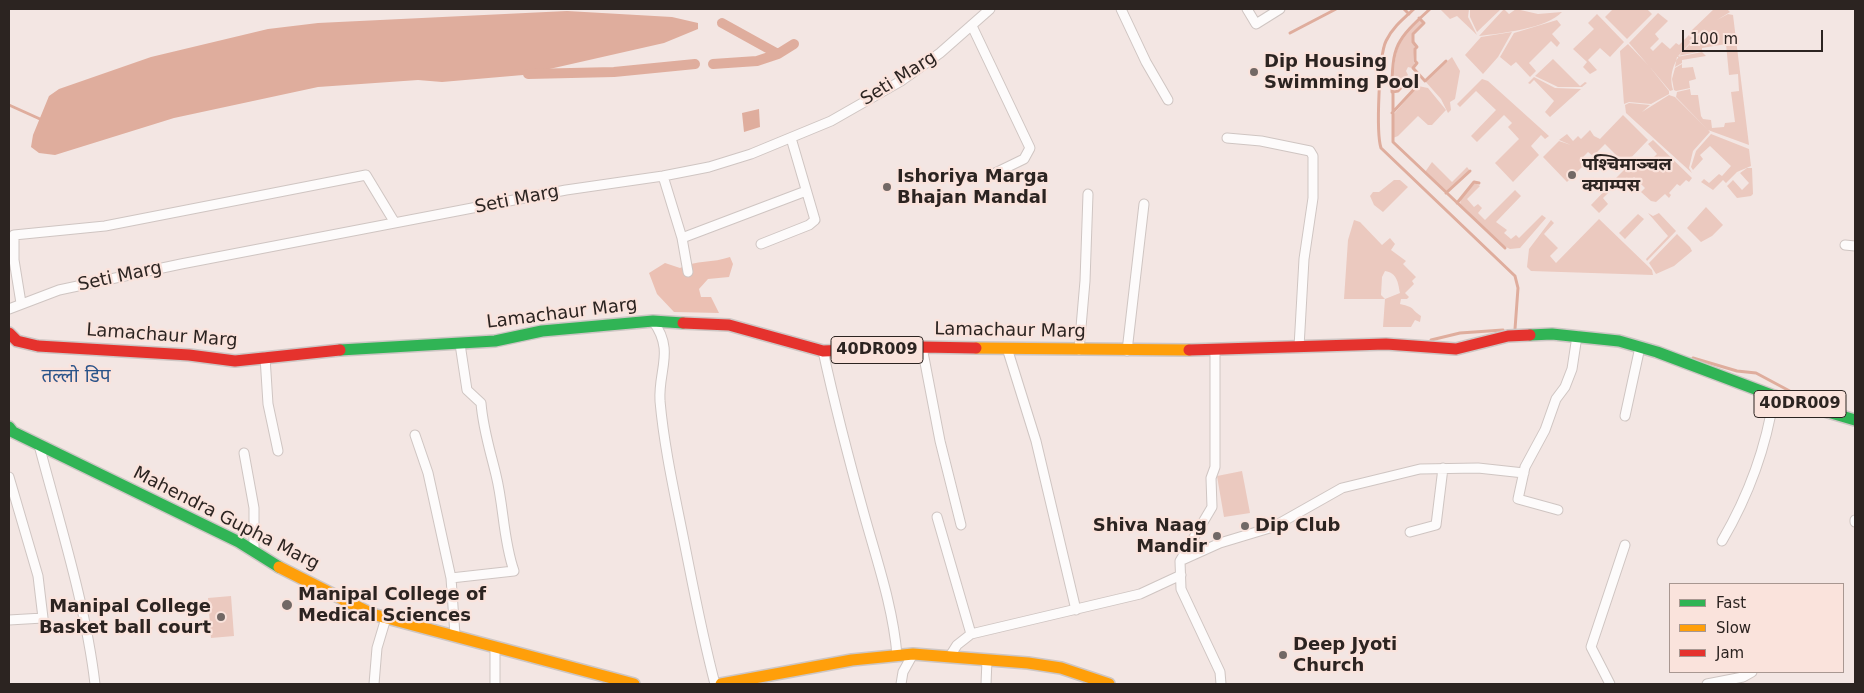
<!DOCTYPE html>
<html>
<head>
<meta charset="utf-8">
<style>
	body { margin:0 }
	#map { position:relative; width:1864px; height:693px; overflow:hidden; background:#f3e6e3; font-family:"DejaVu Sans",sans-serif }
	canvas { display:block }
	.frame { position:absolute; inset:0; border:10px solid #2c2421; pointer-events:none }
	.legend { position:absolute; left:1669px; top:583px; width:175px; height:90px; box-sizing:border-box; background:#fae3dc; border:1px solid #a89791; margin:0; padding:6px 9px; list-style:none; font-size:15px; color:#2c2421 }
	.legend li { display:flex; align-items:center; gap:10px; height:25px }
	.legend b { width:25px; border:1px solid #a89791 }
	.scale { position:absolute; left:1682px; top:30px; width:141px; height:22px; box-sizing:border-box; border:2px solid #2c2421; border-top:0; padding-left:6px; font-size:15px; line-height:18px; white-space:nowrap; color:#2c2421; -webkit-text-stroke:4px #fae3dc; paint-order:stroke }
</style>
</head>
<body>
<div id="map">
<canvas width="1864" height="693"></canvas>
<div class="frame"></div>
<ul class="legend">
<li><b style="height:6px;background:#30b455"></b>Fast</li>
<li><b style="height:6px;background:#ff9f0a"></b>Slow</li>
<li><b style="height:6px;background:#e5322d"></b>Jam</li>
</ul>
<div class="scale">100 m</div>
</div>
<script>
const c = document.querySelector('canvas').getContext('2d');
c.lineJoin = 'round';
function fill(path, color) { c.fillStyle = color; c.fill(path, 'evenodd'); }
function trace(path, color, width, dash) { c.strokeStyle = color; c.lineWidth = width; c.lineCap = dash ? 'butt' : 'round'; c.setLineDash(dash || []); c.stroke(path); }
function drawText(font, color, halo, rows, align = 'center') {
  c.font = font + ' "DejaVu Sans","Noto Sans Devanagari",sans-serif'; c.lineWidth = 4.5; c.setLineDash([]); c.textBaseline = 'middle'; c.strokeStyle = halo; c.fillStyle = color; for (const [text, x, y, turn = 0] of rows) {
    c.save(); c.translate(x, y); c.rotate((+turn || 0) * Math.PI / 180); c.textAlign = isNaN(turn) ? turn : align; if (halo) c.strokeText(text, 0, 0); c.fillText(text, 0, 0); c.restore();
  }
}
fill(new Path2D(`
	M 1440,9 L 1469,9 L 1468,17 L 1477,35 L 1457,16 L 1450,19 Z
	M 1470,9 L 1501,9 L 1477,32 L 1470,17 Z
	M 1504,9 L 1509,14 L 1516,9 L 1538,14 L 1562,12 C 1546,29 1502,33 1479,36 Z
	M 1613,9 L 1647,9 L 1652,14 L 1627,39 L 1605,17 Z
	M 1714,9 L 1727,9 L 1730,12 L 1717,20 L 1728,14 L 1733,15 L 1749,145 L 1708,130 L 1676,97 L 1677,92 L 1690,89 L 1691,95 L 1698,95 L 1701,116 L 1703,119 L 1711,120 L 1712,128 L 1724,127 L 1725,123 L 1735,122 L 1731,92 L 1739,91 L 1738,74 L 1729,75 L 1726,44 L 1702,48 L 1702,51 L 1678,56 L 1705,29 L 1696,35 L 1692,30 Z
	M 1658,13 L 1668,21 L 1655,34 L 1659,39 L 1650,48 L 1653,51 L 1662,42 L 1670,49 L 1676,43 L 1679,45 L 1689,35 L 1692,38 L 1689,41 L 1692,41 C 1679,54 1667,69 1673,90 L 1670,91 L 1649,66 L 1669,91 L 1669,94 L 1651,104 L 1629,102 L 1624,104 L 1620,51 L 1628,44 L 1648,65 L 1629,43 Z
	M 1597,14 L 1624,42 L 1610,57 L 1600,48 L 1588,60 L 1597,70 L 1590,74 L 1583,67 L 1587,62 L 1573,49 L 1594,29 L 1588,23 Z
	M 1419,19 L 1423,23 L 1413,34 L 1415,45 L 1413,61 L 1415,64 L 1412,68 L 1408,67 L 1406,71 L 1408,75 L 1401,83 L 1399,82 L 1396,87 L 1398,89 L 1395,92 C 1392,86 1393,79 1394,72 C 1395,50 1401,34 1419,19 Z
	M 1557,20 L 1561,25 L 1552,34 L 1560,43 L 1557,47 L 1551,41 L 1529,63 L 1536,71 L 1530,77 L 1516,62 L 1511,66 L 1500,57 L 1514,33 Z
	M 1512,32 L 1498,57 L 1483,74 L 1465,55 L 1481,37 Z
	M 1702,52 L 1706,56 L 1682,60 L 1682,63 L 1675,67 L 1677,57 Z
	M 1452,57 L 1460,71 L 1455,99 L 1450,102 L 1451,110 L 1448,113 L 1441,99 L 1425,81 Z
	M 1553,59 L 1580,86 L 1585,82 L 1587,83 L 1582,87 L 1558,87 L 1535,76 Z
	M 1682,64 L 1682,68 L 1693,67 L 1696,79 L 1689,81 L 1690,88 L 1676,91 L 1674,90 L 1672,79 L 1675,68 Z
	M 1534,77 L 1555,88 L 1581,89 L 1550,117 L 1545,112 L 1554,101 L 1534,80 L 1530,84 L 1528,83 Z
	M 1482,79 L 1488,81 L 1549,136 L 1545,139 L 1541,135 L 1531,146 L 1539,155 L 1513,182 L 1495,163 L 1519,139 L 1508,127 L 1512,123 L 1504,115 L 1477,142 L 1471,136 L 1496,110 L 1476,91 L 1460,107 L 1457,104 Z
	M 1418,86 L 1428,88 L 1446,110 L 1432,125 L 1428,125 L 1418,116 L 1398,136 L 1393,138 L 1393,115 Z
	M 1669,95 L 1675,97 L 1710,132 L 1693,151 L 1689,168 L 1692,173 L 1626,113 L 1625,105 L 1629,103 L 1650,105 L 1642,112 Z
	M 1623,115 L 1648,140 L 1625,164 L 1605,144 L 1593,156 L 1588,152 L 1581,159 L 1585,164 L 1567,182 L 1543,157 L 1559,141 L 1571,145 L 1559,140 L 1567,134 L 1573,141 L 1578,136 L 1581,139 L 1590,130 L 1594,136 L 1600,139 Z
	M 1711,134 L 1749,149 L 1751,166 L 1737,172 L 1726,183 L 1723,180 L 1713,190 L 1701,182 L 1704,179 L 1709,183 L 1719,174 L 1722,176 L 1731,166 L 1710,146 L 1700,155 L 1703,159 L 1693,170 L 1691,167 L 1696,151 Z
	M 1653,140 L 1692,178 L 1689,182 L 1686,180 L 1680,186 L 1677,184 L 1669,193 L 1671,195 L 1669,198 L 1665,194 L 1656,202 L 1651,201 L 1641,192 L 1645,188 L 1634,177 L 1621,190 L 1612,182 L 1632,162 L 1641,170 L 1657,154 L 1648,144 Z
	M 1432,162 L 1452,182 L 1467,167 L 1470,171 L 1446,193 L 1425,172 Z
	M 1747,168 L 1752,168 L 1753,194 L 1751,196 L 1737,198 L 1727,186 L 1733,180 L 1742,190 L 1749,183 L 1740,173 Z
	M 1394,180 L 1400,180 L 1408,187 L 1383,212 L 1374,205 L 1370,196 L 1373,192 L 1379,192 Z
	M 1475,183 L 1480,186 L 1467,199 L 1474,207 L 1478,204 L 1482,208 L 1478,213 L 1485,220 L 1515,190 L 1521,196 L 1496,222 L 1507,230 L 1504,233 L 1511,239 L 1516,235 L 1519,238 L 1542,215 L 1546,218 L 1520,248 L 1510,249 L 1504,246 L 1460,205 L 1461,198 Z
	M 1612,183 L 1615,186 L 1603,198 L 1608,204 L 1599,213 L 1591,205 Z
	M 1706,207 L 1723,225 L 1712,236 L 1701,242 L 1687,228 Z
	M 1648,213 L 1653,216 L 1659,213 L 1676,231 L 1647,261 L 1646,259 L 1668,236 Z
	M 1638,214 L 1644,219 L 1625,239 L 1619,233 Z
	M 1599,219 L 1652,270 L 1653,275 L 1531,271 L 1527,267 L 1529,249 L 1551,220 L 1554,223 L 1544,234 L 1558,248 L 1550,256 L 1556,263 Z
	M 1354,220 L 1360,222 L 1382,245 L 1390,238 L 1395,244 L 1391,250 L 1406,261 L 1403,264 L 1416,277 L 1412,281 L 1414,284 L 1405,293 L 1409,297 L 1407,299 L 1401,299 L 1400,304 C 1417,308 1409,308 1421,316 L 1420,322 L 1415,320 L 1411,327 L 1383,327 L 1385,299 L 1344,299 L 1348,240 ZM 1385,271 C 1397,273 1398,282 1400,293 L 1385,299 L 1381,295 L 1382,277 Z
	M 1677,234 L 1690,247 L 1692,251 L 1674,266 L 1656,274 L 1649,263 Z
	M 1242,471 L 1250,513 L 1224,517 L 1217,476 Z
	M 231,596 L 234,636 L 211,638 L 208,598 Z`), '#ebc9bf');
fill(new Path2D(`
	M 730,257 L 733,264 L 729,277 L 708,279 L 699,289 L 701,297 L 711,297 L 719,313 L 674,312 L 657,294 L 649,273 L 665,263 L 680,268 C 696,260 713,263 730,257 Z`), '#ebc0b3');
fill(new Path2D(`
	M 567,11 L 672,17 L 698,23 L 698,29 L 664,43 L 523,75 L 442,82 L 418,80 L 318,87 L 174,118 L 55,155 L 39,153 L 31,147 L 33,135 L 49,96 L 59,89 L 151,57 L 268,29 L 318,23 Z
	M 759,109 L 760,127 L 744,132 L 742,113 Z`), '#dfad9d');
trace(new Path2D(`
	M 1404,9 L 1409,14
	M 1414,9 C 1403,19 1392,28 1386,41 C 1379,55 1376,133 1381,148 L 1515,276 L 1518,288 L 1515,329
	M 1419,18 L 1424,23 L 1413,34 L 1413,42 L 1417,47 L 1415,49 L 1415,61 L 1417,63 L 1413,68 L 1425,81 L 1446,61
	M 1290,33 L 1336,9
	M 1408,80 L 1398,91 L 1392,92 C 1392,45 1396,40 1430,9
	M 1393,93 L 1393,142 L 1505,248
	M 9,105 L 40,119
	M 1392,113 L 1417,86
	M 1446,193 L 1470,171
	M 1457,203 L 1474,182 L 1479,183
	M 1431,340 L 1460,333 L 1503,330
	M 1693,358 L 1737,371 L 1756,373 L 1799,396`), '#dfad9d', 3);
trace(new Path2D(`
	M 722,23 L 778,54 L 794,44
	M 713,64 L 757,61 L 778,54
	M 528,74 L 614,72 L 695,64`), '#dfad9d', 10);
const street = new Path2D(`
	M 1121,9 L 1146,62 L 1168,100
	M 1247,9 L 1256,24 L 1280,9
	M 972,26 L 1030,148 L 1024,159 L 991,175
	M 1227,138 L 1261,141 L 1310,151 L 1313,156 L 1313,198 L 1304,259 L 1299,347
	M 663,176 L 682,238 L 688,272
	M 682,238 L 806,191
	M 761,244 L 809,225 L 815,220 L 791,138
	M 1845,245 L 1855,246
	M 21,303 L 14,260 L 14,235 L 105,226 L 366,175 L 395,223
	M 9,309 L 59,290 L 181,264 L 566,190 L 663,176 L 709,167 L 751,154 L 831,121 L 901,81 L 940,53 L 990,9
	M 653,321 C 675,351 658,370 660,401 C 664,446 674,491 683,536 C 693,586 702,635 715,684
	M 922,347 L 940,441 L 961,525
	M 1007,348 L 1036,441 L 1076,610
	M 1079,350 L 1085,281 L 1088,194
	M 1215,350 L 1215,467 L 1211,478 L 1212,507 L 1180,561 L 1181,589 L 1220,672 L 1221,684
	M 823,351 C 835,406 849,460 864,514 C 877,561 893,607 897,655
	M 1127,351 L 1144,204
	M 265,357 L 268,404 L 278,451
	M 1625,416 L 1640,347
	M 415,435 L 428,473 L 451,578 L 455,635
	M 39,445 C 59,521 86,606 95,684
	M 244,453 L 254,508 L 254,550
	M 9,477 L 38,576 L 43,618 L 9,620
	M 1558,510 L 1518,499 L 1525,467 L 1545,430 L 1556,399 L 1565,387 L 1572,369 L 1577,336
	M 937,517 L 971,634
	M 1855,520 L 1855,522
	M 1410,532 L 1436,525 L 1443,468
	M 1722,541 C 1749,495 1766,449 1774,396
	M 1180,561 L 1220,543 L 1273,527 L 1342,488 L 1420,469 L 1478,468 L 1524,473
	M 451,578 L 514,571 C 503,540 504,507 496,475 C 490,450 483,429 481,403 L 467,390 L 460,344
	M 495,647 L 495,684
	M 950,656 L 957,645 L 971,634 L 1140,594 L 1181,575
	M 374,684 L 377,648 L 386,618
	M 901,684 L 903,672 L 913,654
	M 986,684 L 987,660
	M 1610,684 L 1591,647 L 1625,545
	M 1707,684 L 1743,677 L 1752,672`);
const fast = new Path2D(`
	M 1530,335 L 1552,334 L 1619,341 L 1657,352 L 1774,396 L 1855,420
	M 340,350 L 495,341 L 542,331 L 653,321 L 683,323
	M 9,427 L 13,432 L 239,542 L 279,567`);
const slow = new Path2D(`
	M 976,348 L 1189,350
	M 279,567 L 372,614 L 634,684
	M 721,684 L 852,660 L 913,654 L 1028,663 L 1061,668 L 1109,684`);
const jam = new Path2D(`
	M 683,323 L 729,325 L 823,351 L 922,347 L 976,348
	M 9,333 L 17,341 L 38,346 L 189,355 L 235,361 L 340,350
	M 1189,350 L 1386,344 L 1456,349 L 1508,336 L 1530,335`);
trace(street, '#cfc5c2', 11);
trace(fast, '#cdc6c4', 14);
trace(slow, '#cdc6c4', 14);
trace(jam, '#cdc6c4', 14);
trace(street, '#fdfbfb', 9);
trace(fast, '#30b455', 11);
trace(slow, '#ff9f0a', 11);
trace(jam, '#e5322d', 11);
for (const [x, y, r, color] of [
	[1254,72,5,"#726865"],
	[1572,175,5,"#726865"],
	[887,187,5,"#726865"],
	[1245,526,5,"#726865"],
	[1217,536,5,"#726865"],
	[287,605,6,"#726865"],
	[221,617,5,"#726865"],
	[1283,655,5,"#726865"]
]) { const dot = new Path2D(); dot.arc(x, y, r, 0, 2 * Math.PI); c.fillStyle = color; c.fill(dot); trace(dot, '#fae3dc', 2); }
for (const [x, y, w] of [
	[877,350,92],
	[1800,404,92]
]) { const box = new Path2D(); box.roundRect(x - w / 2, y - 13.5, w, 27, 4); c.fillStyle = '#fae3dc'; c.fill(box); trace(box, '#2c2421', 1); }
drawText('bold 16px', '#2c2421', null, [
	["40DR009",877,350],
	["40DR009",1800,404]
]);
drawText('bold 18px', '#2c2421', '#fae3dc', [
	["Dip Housing",1264,62],
	["Swimming Pool",1264,83],
	["पश्‍चिमाञ्‍चल",1582,165],
	["क्याम्पस",1582,186],
	["Ishoriya Marga",897,177],
	["Bhajan Mandal",897,198],
	["Shiva Naag",1207,526,"right"],
	["Mandir",1207,547,"right"],
	["Dip Club",1255,526],
	["Manipal College of",298,595],
	["Medical Sciences",298,616],
	["Manipal College",211,607,"right"],
	["Basket ball court",211,628,"right"],
	["Deep Jyoti",1293,645],
	["Church",1293,666]
], 'left');
drawText('18px', '#2c2421', '#fae3dc', [
	["Seti Marg",899,79,-32],
	["Seti Marg",517,200,-11],
	["Seti Marg",120,277,-12],
	["Lamachaur Marg",562,314,-7],
	["Lamachaur Marg",1010,331,1],
	["Lamachaur Marg",162,336,4],
	["Mahendra Gupha Marg",226,519,27]
]);
drawText('19px', '#295389', '#fae3dc', [
	["तल्लो डिप",76,377]
]);
</script>
</body>
</html>
